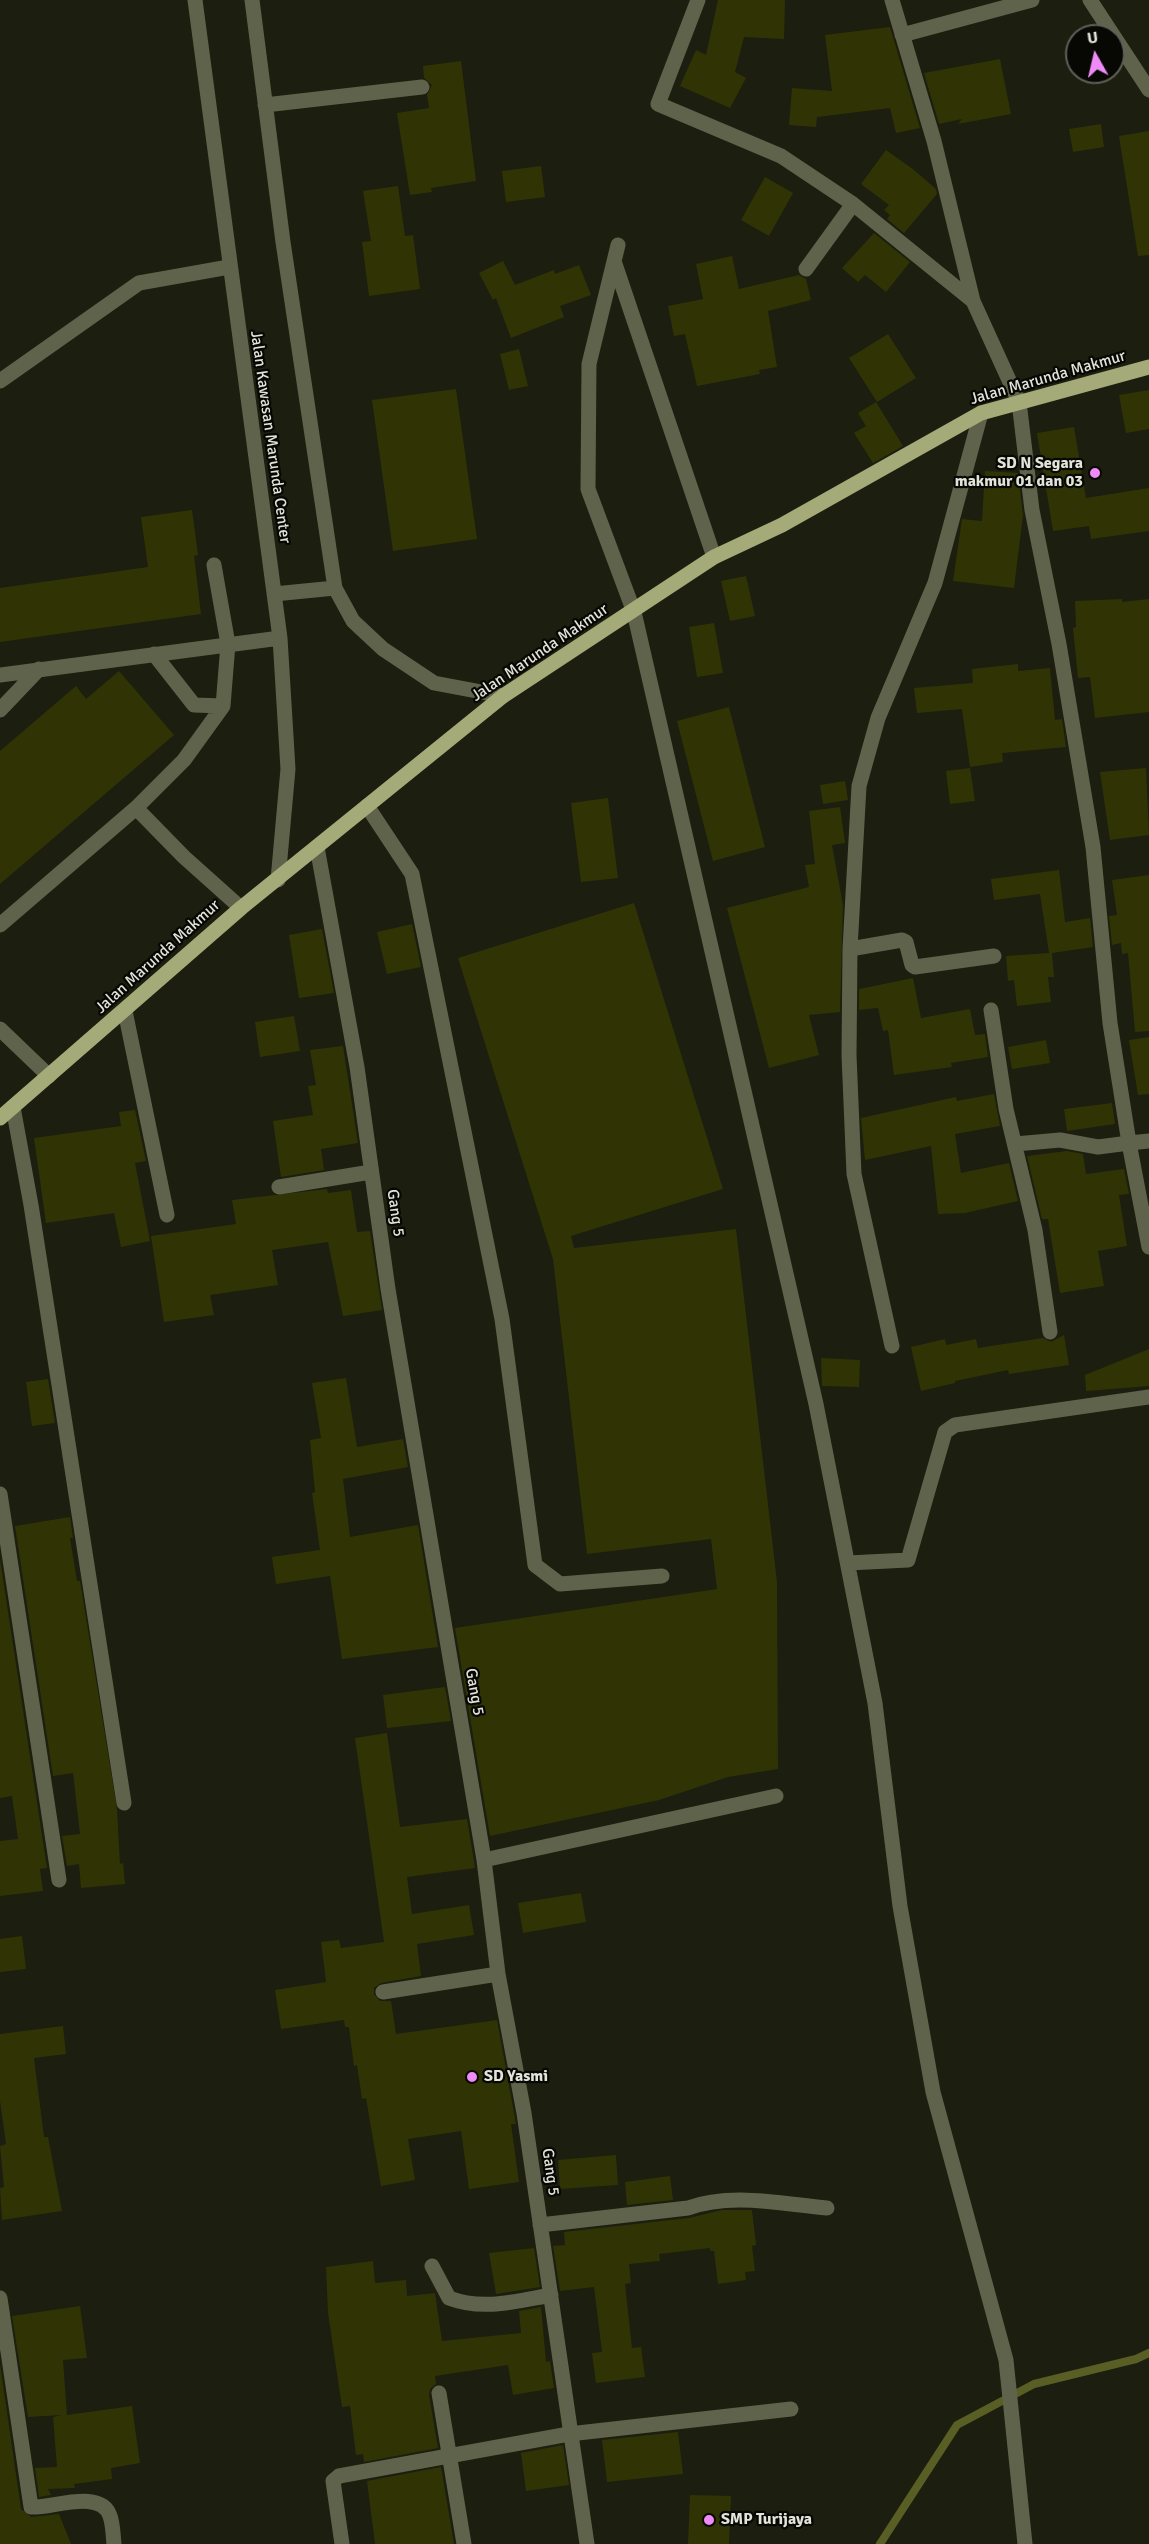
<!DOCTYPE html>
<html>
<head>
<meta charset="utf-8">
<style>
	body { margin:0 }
	#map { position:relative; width:1149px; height:2544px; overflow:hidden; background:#1c1e0f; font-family:Signika,sans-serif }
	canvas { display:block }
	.north { position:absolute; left:1065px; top:24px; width:60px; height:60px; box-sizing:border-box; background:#070703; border:2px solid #5f5f59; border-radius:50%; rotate:352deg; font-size:16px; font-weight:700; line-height:24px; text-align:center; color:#e2e4da }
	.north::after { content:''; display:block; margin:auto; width:21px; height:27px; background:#ef8bf7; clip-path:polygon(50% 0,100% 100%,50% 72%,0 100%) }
</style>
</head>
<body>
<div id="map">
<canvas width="1149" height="2544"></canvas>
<div class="north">U</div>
</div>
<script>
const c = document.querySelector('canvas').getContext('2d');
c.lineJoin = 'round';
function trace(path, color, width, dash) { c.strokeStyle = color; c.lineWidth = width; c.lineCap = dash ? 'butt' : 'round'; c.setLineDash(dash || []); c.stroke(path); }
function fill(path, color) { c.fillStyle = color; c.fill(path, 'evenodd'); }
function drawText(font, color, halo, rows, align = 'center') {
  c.font = font + ' Signika,sans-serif'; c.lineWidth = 4.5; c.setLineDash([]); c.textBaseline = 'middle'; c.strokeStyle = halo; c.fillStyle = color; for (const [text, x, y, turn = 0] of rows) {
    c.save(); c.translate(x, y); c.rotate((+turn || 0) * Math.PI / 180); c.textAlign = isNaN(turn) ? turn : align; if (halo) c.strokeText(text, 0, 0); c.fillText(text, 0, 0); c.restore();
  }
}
trace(new Path2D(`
	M 880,2544 L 957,2425 L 1034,2384 L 1136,2359 L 1149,2353`), '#595e24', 8);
fill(new Path2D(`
	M 718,0 L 785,0 L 784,39 L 744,37 L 735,72 L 746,78 L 730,108 L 680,86 L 696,50 L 706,55 Z
	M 890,27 L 920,128 L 896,133 L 890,108 L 817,117 L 816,127 L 789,125 L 792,88 L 832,91 L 825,35 Z
	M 1000,59 L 1011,114 L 958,124 L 962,119 L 939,124 L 924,73 Z
	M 461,61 L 476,181 L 431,188 L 432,192 L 410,195 L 397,113 L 429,108 L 427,95 L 432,85 L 424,78 L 423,66 Z
	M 1101,124 L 1104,147 L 1073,152 L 1069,129 Z
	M 1149,131 L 1149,255 L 1138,256 L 1119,136 Z
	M 886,150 L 914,170 L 936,189 L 937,194 L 904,233 L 887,219 L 890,215 L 884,210 L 889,205 L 861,184 Z
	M 541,166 L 545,197 L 506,202 L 502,171 Z
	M 765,177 L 793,193 L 769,236 L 741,220 Z
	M 398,186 L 405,236 L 413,235 L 420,289 L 369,296 L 362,242 L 371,241 L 363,191 Z
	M 874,233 L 910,262 L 886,292 L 865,275 L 858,282 L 842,268 Z
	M 732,256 L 739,289 L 799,275 L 806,279 L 811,300 L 768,311 L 777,367 L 759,370 L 760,374 L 697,386 L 685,334 L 674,336 L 668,306 L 703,299 L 696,264 Z
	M 503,261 L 515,285 L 554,270 L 555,274 L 579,265 L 591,295 L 560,306 L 564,317 L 511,338 L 496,298 L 493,300 L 479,273 Z
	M 888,334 L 916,378 L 877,402 L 849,358 Z
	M 519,349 L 528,386 L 509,390 L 500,354 Z
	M 456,389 L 477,539 L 393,551 L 372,400 Z
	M 1149,390 L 1149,429 L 1126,433 L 1119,395 Z
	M 876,402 L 903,446 L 873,463 L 854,433 L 866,426 L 858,413 Z
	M 1074,427 L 1086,498 L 1149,488 L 1149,531 L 1091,539 L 1089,526 L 1053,531 L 1037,433 Z
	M 985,471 L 1018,473 L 1023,515 L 1014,588 L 953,581 L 962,519 L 982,521 Z
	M 192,510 L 198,555 L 194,556 L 201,614 L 0,642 L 0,588 L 148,567 L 141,517 Z
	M 746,576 L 755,616 L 730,621 L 721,581 Z
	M 1122,599 L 1122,602 L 1149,599 L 1149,712 L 1095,718 L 1090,677 L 1078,678 L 1073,628 L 1076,627 L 1075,601 Z
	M 714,623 L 723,673 L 697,677 L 689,627 Z
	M 1018,664 L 1018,671 L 1050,668 L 1055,720 L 1062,719 L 1066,747 L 1002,753 L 1003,762 L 970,767 L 962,709 L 917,713 L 914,688 L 973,683 L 972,669 Z
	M 119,671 L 174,735 L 0,884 L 0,751 L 76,686 L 86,699 Z
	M 729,707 L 765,847 L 713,861 L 677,721 Z
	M 970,768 L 975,801 L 950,804 L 946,771 Z
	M 1146,768 L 1149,835 L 1110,840 L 1100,772 Z
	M 845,781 L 848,800 L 823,804 L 820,785 Z
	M 608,798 L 618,878 L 581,882 L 571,803 Z
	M 840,807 L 845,843 L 832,845 L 843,905 L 840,1012 L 809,1015 L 819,1055 L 769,1068 L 727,908 L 809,887 L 805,865 L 815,864 L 809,811 Z
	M 1059,870 L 1065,922 L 1090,918 L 1093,947 L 1052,953 L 1054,977 L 1048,977 L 1051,1002 L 1017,1006 L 1014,980 L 1008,981 L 1006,956 L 1049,953 L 1040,894 L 994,900 L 991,879 Z
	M 1149,875 L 1149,1031 L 1135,1032 L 1128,953 L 1122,954 L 1121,943 L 1112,945 L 1109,916 L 1117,915 L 1112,880 Z
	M 634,903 L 723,1189 L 571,1236 L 574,1248 L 736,1229 L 777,1582 L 778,1769 L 728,1777 L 659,1800 L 490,1836 L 455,1628 L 717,1589 L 711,1539 L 587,1554 L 553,1259 L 458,958 Z
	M 412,924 L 421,967 L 387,974 L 377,932 Z
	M 322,929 L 334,993 L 299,998 L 289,935 Z
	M 913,978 L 921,1018 L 970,1009 L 975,1035 L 985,1034 L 988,1057 L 951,1063 L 952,1067 L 894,1075 L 888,1030 L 883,1031 L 878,1008 L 859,1010 L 859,989 Z
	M 294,1016 L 300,1051 L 260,1057 L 255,1022 Z
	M 1149,1037 L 1149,1094 L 1138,1095 L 1129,1040 Z
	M 1046,1040 L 1050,1063 L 1012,1069 L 1008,1047 Z
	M 343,1046 L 358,1143 L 321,1149 L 324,1170 L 281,1177 L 273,1121 L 313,1115 L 308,1086 L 316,1085 L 310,1050 Z
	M 994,1094 L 1000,1126 L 955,1134 L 961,1173 L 1009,1163 L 1018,1201 L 965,1213 L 938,1214 L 931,1146 L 865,1160 L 861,1118 L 956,1097 L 957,1101 Z
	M 1112,1103 L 1115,1124 L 1067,1131 L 1064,1109 Z
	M 135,1110 L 146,1161 L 135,1163 L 150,1241 L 121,1247 L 114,1213 L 46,1223 L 34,1138 L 121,1126 L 119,1112 Z
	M 1067,1151 L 1083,1154 L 1086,1174 L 1124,1169 L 1129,1194 L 1119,1195 L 1127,1246 L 1098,1251 L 1104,1286 L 1060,1293 L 1048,1219 L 1042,1219 L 1027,1156 Z
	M 327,1189 L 328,1193 L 351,1190 L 357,1232 L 370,1231 L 382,1310 L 343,1316 L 328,1242 L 272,1250 L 278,1285 L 210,1295 L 214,1315 L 164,1322 L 151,1236 L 236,1224 L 232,1200 Z
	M 1064,1335 L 1069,1365 L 1009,1374 L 1008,1370 L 955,1381 L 955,1383 L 921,1391 L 911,1347 L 945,1339 L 946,1345 L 976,1339 L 978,1348 L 1043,1338 L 1051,1342 Z
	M 1149,1349 L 1149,1386 L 1086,1391 L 1085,1375 Z
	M 821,1358 L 860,1360 L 859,1387 L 822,1386 Z
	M 346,1378 L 357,1447 L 403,1439 L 408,1467 L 343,1479 L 350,1537 L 418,1525 L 438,1647 L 342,1659 L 330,1576 L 276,1584 L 272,1557 L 320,1550 L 312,1493 L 315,1492 L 310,1440 L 321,1438 L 312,1383 Z
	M 48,1379 L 55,1423 L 32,1426 L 26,1382 Z
	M 70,1517 L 73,1538 L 70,1538 L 77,1581 L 80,1581 L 117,1809 L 120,1864 L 123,1863 L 125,1884 L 81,1888 L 79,1864 L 67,1866 L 62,1836 L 80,1834 L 73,1773 L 53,1776 L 15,1526 Z
	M 0,1559 L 47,1868 L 40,1869 L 43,1891 L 0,1896 L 0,1841 L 18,1839 L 12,1796 L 0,1798 Z
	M 445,1687 L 451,1721 L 387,1728 L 383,1695 Z
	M 387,1733 L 400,1827 L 467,1819 L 474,1861 L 475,1868 L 407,1877 L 412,1914 L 469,1905 L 474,1935 L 417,1944 L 421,1976 L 381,1983 L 374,1988 L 374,1994 L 380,2001 L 391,2001 L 396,2034 L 497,2020 L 516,2124 L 511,2124 L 519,2182 L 469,2189 L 461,2131 L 408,2139 L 415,2180 L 381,2186 L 366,2098 L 362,2099 L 357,2065 L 354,2066 L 349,2027 L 345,2027 L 344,2020 L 281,2029 L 275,1990 L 326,1982 L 321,1942 L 339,1940 L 341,1948 L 384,1942 L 355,1738 Z
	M 581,1893 L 586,1922 L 523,1933 L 518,1903 Z
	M 22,1936 L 26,1969 L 0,1972 L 0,1939 Z
	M 63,2026 L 66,2054 L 34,2058 L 44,2137 L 48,2137 L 62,2211 L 2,2220 L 0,2188 L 4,2187 L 0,2146 L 6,2144 L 0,2101 L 0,2034 Z
	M 616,2155 L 618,2185 L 560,2189 L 558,2160 Z
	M 670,2176 L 673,2200 L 627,2205 L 625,2182 Z
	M 722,2210 L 752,2210 L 756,2245 L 752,2246 L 755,2271 L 745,2272 L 746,2280 L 718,2284 L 714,2251 L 710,2251 L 710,2248 L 659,2254 L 660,2261 L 629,2264 L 631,2283 L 625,2284 L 632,2348 L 641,2347 L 645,2377 L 596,2383 L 592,2353 L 602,2352 L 594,2287 L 560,2291 L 553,2246 L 565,2245 L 564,2232 L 689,2218 Z
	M 534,2248 L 540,2287 L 496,2294 L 489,2253 Z
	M 373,2261 L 375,2283 L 406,2280 L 407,2296 L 435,2293 L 442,2341 L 521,2333 L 519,2311 L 541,2307 L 546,2362 L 550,2361 L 554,2388 L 513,2395 L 508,2365 L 435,2376 L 436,2384 L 430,2389 L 429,2395 L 438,2448 L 364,2462 L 363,2454 L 356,2455 L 350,2406 L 342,2407 L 328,2313 L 326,2267 Z
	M 80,2306 L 87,2358 L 63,2360 L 67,2415 L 132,2406 L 140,2463 L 111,2468 L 112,2479 L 74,2484 L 75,2488 L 48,2489 L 51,2495 L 39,2497 L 35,2468 L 57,2467 L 53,2417 L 62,2415 L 28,2417 L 12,2316 Z
	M 0,2364 L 21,2509 L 31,2517 L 59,2514 L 71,2544 L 0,2544 Z
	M 678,2432 L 683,2474 L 607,2482 L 602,2440 Z
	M 563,2445 L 569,2485 L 526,2491 L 521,2453 Z
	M 441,2467 L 454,2544 L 375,2544 L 367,2481 Z
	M 690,2495 L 731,2496 L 729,2544 L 688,2544 Z`), '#303405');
trace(new Path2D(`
	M 195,0 L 280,638 L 288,769 L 278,880
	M 252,0 L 283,242 L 335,588 L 353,621 L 383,649 L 434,683 L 503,696
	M 698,0 L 658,104 L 781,156 L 853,204 L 973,301
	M 892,0 L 934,141 L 973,301 L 1019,402 L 1032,510 L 1059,644 L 1093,847 L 1110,1023 L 1129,1143 L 1149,1141
	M 1090,0 L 1149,90
	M 902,35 L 1032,0
	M 265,105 L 422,87
	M 618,245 L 589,364 L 588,489 L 634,612 L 816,1404 L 875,1703 L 900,1906 L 933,2092 L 1006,2360 L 1025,2544
	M 615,264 L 714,557
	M 806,269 L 853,204
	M 0,381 L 139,283 L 229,267
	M 274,594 L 335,588
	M 154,654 L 194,705 L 223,706
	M 0,675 L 280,638
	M 0,710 L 39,669
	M 367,806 L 412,874 L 502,1319 L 535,1565 L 560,1584 L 662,1576
	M 136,808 L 184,857 L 241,908
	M 317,847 L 357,1067 L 388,1289 L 484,1860 L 498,1974 L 524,2113 L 587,2544
	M 0,925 L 136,808 L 184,760 L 223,706 L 228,644 L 214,565
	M 850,949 L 902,940 L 906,942 L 912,965 L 915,967 L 994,956
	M 991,1010 L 1006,1109 L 1035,1230 L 1050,1332
	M 125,1011 L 167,1215
	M 0,1029 L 49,1076
	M 13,1107 L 31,1205 L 124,1803
	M 1015,1144 L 1060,1140 L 1098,1147 L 1129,1143 L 1149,1247
	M 279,1187 L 371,1172
	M 892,1346 L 854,1174 L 849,1055 L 850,949 L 859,786 L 878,718 L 935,583 L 981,413
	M 0,1494 L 59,1880
	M 848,1563 L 908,1560 L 945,1432 L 955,1425 L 1149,1397
	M 484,1860 L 776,1796
	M 383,1992 L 498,1974
	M 540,2225 L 688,2208 C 731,2192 782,2204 827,2208
	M 432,2266 L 449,2298 C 483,2311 517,2301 551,2295
	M 0,2298 L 31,2507 C 50,2509 101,2488 110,2516 C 113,2524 113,2535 114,2544
	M 439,2393 L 464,2544
	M 342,2544 L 333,2481 L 339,2476 L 569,2434 L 791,2409`), '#60634b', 15);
trace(new Path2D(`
	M 0,1118 L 241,908 L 503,696 L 714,557 L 782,525 L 981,413 L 1149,367`), '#a4ab78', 15);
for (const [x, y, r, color] of [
	[1095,473,6,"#ef8bf7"],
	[472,2077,6,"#ef8bf7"],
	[709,2520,6,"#ef8bf7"]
]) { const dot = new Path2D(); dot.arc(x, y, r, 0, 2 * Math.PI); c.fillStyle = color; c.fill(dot); trace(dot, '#070703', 2); }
drawText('16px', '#e2e4da', '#070703', [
	["Jalan Marunda Makmur",1048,378,-16],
	["Jalan Kawasan Marunda Center",270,437,82],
	["Jalan Marunda Makmur",540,653,-34],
	["Jalan Marunda Makmur",158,957,-42],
	["Gang 5",395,1213,82],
	["Gang 5",474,1692,80],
	["Gang 5",550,2172,82]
]);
drawText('bold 16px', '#e2e4da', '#070703', [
	["SD N Segara",1083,464,"right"],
	["makmur 01 dan 03",1083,482,"right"],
	["SD Yasmi",484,2077],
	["SMP Turijaya",721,2520]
], 'left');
</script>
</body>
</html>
